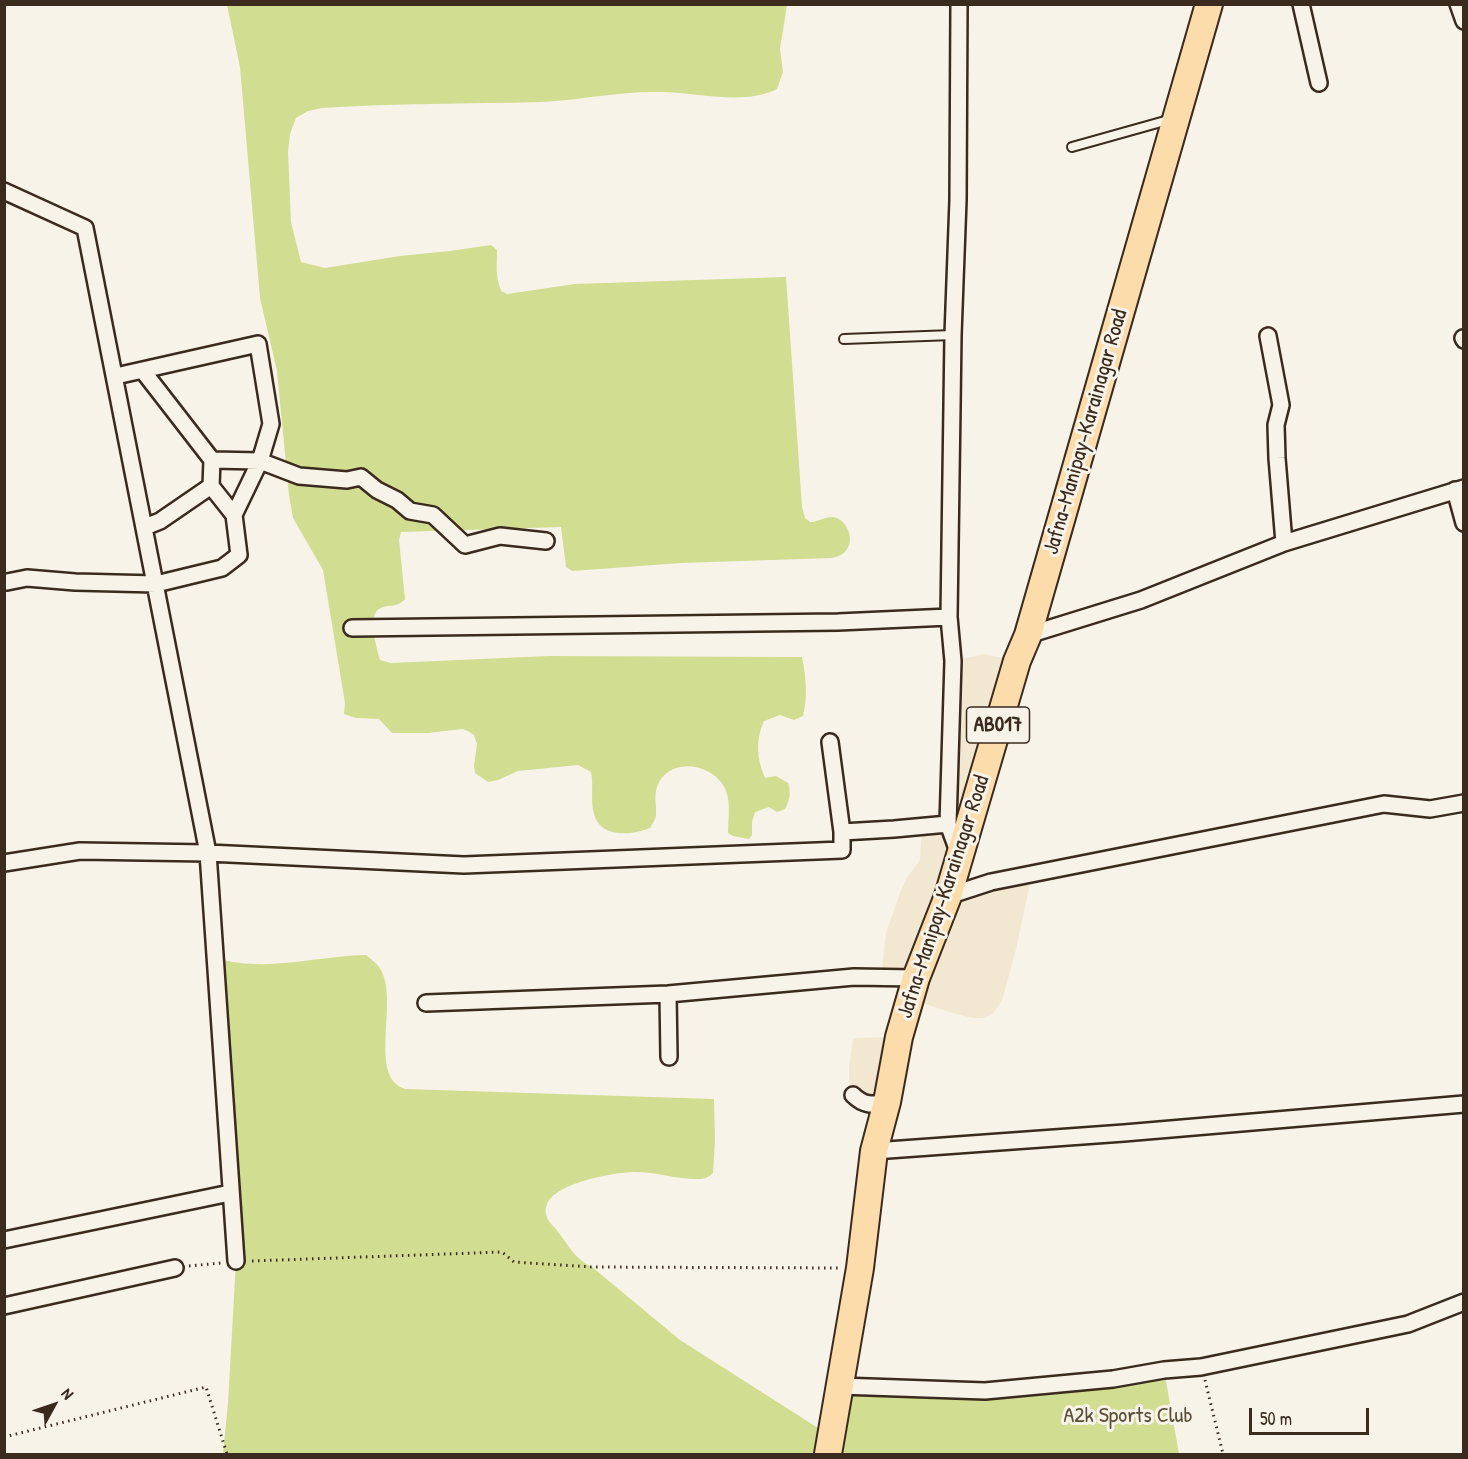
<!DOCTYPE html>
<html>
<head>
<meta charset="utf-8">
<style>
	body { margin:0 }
	#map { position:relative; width:1468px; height:1459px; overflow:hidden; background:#f7f3e8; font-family:"Patrick Hand",sans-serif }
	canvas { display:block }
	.frame { position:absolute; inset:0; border:6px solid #3b2a1e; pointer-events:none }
	.north { position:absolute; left:24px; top:1375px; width:60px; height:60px; -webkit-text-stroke:4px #f7f3e8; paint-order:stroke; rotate:50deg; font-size:16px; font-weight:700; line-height:24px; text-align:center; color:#3b2a1e }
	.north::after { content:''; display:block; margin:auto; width:21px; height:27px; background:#3b2a1e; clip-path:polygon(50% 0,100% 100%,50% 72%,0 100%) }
	.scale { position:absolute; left:1249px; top:1408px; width:120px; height:27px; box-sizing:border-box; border:3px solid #3b2a1e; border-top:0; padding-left:8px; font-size:18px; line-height:21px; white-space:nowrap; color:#3b2a1e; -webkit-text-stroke:4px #f7f3e8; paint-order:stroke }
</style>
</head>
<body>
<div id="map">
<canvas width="1468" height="1459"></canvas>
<div class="frame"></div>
<div class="north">N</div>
<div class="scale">50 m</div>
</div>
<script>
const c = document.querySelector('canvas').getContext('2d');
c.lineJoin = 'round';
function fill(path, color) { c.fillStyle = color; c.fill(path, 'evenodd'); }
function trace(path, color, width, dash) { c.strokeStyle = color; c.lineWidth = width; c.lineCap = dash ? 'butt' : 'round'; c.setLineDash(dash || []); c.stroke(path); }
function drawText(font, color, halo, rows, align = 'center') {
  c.font = font + ' "Patrick Hand",sans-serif'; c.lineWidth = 6; c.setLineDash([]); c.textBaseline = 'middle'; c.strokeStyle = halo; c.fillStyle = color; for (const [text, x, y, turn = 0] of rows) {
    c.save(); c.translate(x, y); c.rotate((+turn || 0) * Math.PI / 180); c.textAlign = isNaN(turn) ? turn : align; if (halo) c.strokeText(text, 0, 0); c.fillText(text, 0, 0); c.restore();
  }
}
fill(new Path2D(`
	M 984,654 L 1017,661 L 948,895 L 1032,874 L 1016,949 L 1002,1001 L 993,1013 L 985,1018 L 973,1018 L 952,1013 L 910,999 L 915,978 L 881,977 L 886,933 L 900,893 L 906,879 L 920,860 L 922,827 L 948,823 L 953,661 Z
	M 899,1037 L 887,1102 L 853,1095 L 849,1082 L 849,1068 L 853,1038 Z`), '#f2e7d1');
fill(new Path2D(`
	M 227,5 L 787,5 L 780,49 L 783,72 L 777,89 C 743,106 696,92 660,92 C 621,91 581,100 541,102 C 468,104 395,103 322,108 L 308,111 L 296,118 L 290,134 L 288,151 L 291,222 L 301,262 L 325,268 L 400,256 L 450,251 L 491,245 L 497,250 C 497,267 495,274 501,291 L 507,294 L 575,284 L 786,277 L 802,507 L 805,518 L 810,522 C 818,522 826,516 834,517 C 851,521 860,553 832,558 L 681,563 L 572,571 L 566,567 L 561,527 L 401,532 L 399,540 L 405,599 C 396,609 389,603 379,609 C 367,616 377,649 380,660 L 391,663 L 549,656 L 802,657 C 806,677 808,696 803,716 L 794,720 L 780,715 L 764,721 C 755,740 757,759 765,778 L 776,776 L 788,783 C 791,793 790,799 785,809 L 777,812 L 769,807 L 755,812 L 752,822 L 752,835 L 749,839 L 733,836 L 728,833 C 728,821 731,803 726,791 C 717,767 678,756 661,779 C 652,792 657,802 656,815 C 656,819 652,824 650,828 C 632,835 601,839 594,814 C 590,800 594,786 591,772 L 578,765 L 518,771 L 498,780 L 488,782 L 475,773 L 474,766 L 477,744 L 474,735 L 468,731 L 462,729 L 428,733 L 392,733 L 379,719 L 356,718 L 344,714 L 345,703 L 323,570 L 293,518 L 289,495 L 277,371 L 260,298 L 240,67 Z
	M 366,955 C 372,960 379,965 382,972 C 395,1001 377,1052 391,1078 C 394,1084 400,1087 405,1089 L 714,1099 L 715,1141 L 713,1173 C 709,1177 706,1178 701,1179 C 679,1180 654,1171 632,1172 C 612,1173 535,1185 547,1217 C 548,1222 555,1227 558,1232 C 570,1247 574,1258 592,1267 L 680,1340 L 829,1435 L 840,1386 L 985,1391 L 1164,1370 L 1179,1454 L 223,1454 L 228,1403 L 236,1261 L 216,958 C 266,973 315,956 366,955 Z`), '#d1dd90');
const lane = new Path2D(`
	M 1072,147 L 1172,119
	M 844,339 L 953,335`);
const street = new Path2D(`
	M 1301,4 L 1319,83
	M 1458,4 L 1464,21
	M 4,191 L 85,228 L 208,853 L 236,1261
	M 1463,338 L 1464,340
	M 116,376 L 258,344 L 271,424 L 260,461 L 212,460
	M 1455,490 L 1464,523
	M 234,515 L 260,461 L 299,476 L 347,480 L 361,477 L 377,490 L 397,500 L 410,511 L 433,515 L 465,545 L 500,536 L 546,541
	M 145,527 L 160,521 L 211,486
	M 1284,543 L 1464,488
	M 7,582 L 27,578 L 75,582 L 156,584 L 222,568 L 239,555 L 234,515 L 211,486 L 212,460 L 143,371
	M 352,628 L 838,622 L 949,617
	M 1028,635 L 1141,600 L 1284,543 L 1277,458 L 1276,425 L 1281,405 L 1268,336
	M 842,832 L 894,829 L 948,824
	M 959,854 L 948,824 L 953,661 L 949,617 L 953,335 L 958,200 L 959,4
	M 4,863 L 80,851 L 208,853 L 464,865 L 842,850 L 842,832 L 830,742
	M 948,896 L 991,882 L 1384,804 L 1430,809 L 1464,803
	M 668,994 L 669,1057
	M 426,1003 L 668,994 L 854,977 L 916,978
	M 853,1095 C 864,1106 872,1105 887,1102
	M 874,1151 L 1124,1133 L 1464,1104
	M 4,1240 L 230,1193
	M 4,1306 L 175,1268
	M 840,1386 L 985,1391 L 1113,1379 L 1164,1370 L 1201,1367 L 1408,1324 L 1464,1302`);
const primary = new Path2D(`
	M 828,1454 L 860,1268 L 874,1151 L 887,1102 L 899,1037 L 916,978 L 948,896 L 1017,661 L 1028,635 L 1209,4`);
trace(lane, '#3b2a1e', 12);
trace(street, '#3b2a1e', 20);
trace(primary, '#3b2a1e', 30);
trace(new Path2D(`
	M 252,1261 L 502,1252 L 514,1262 L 592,1267 L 841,1268
	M 189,1266 L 221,1263
	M 1205,1380 L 1223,1454
	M 4,1437 L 206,1387 L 227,1454`), '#3b2a1e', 3, [1.5, 4.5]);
trace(lane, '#f7f3e8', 8);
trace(street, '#f7f3e8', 15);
trace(primary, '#fddcac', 26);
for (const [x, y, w] of [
	[998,725,63]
]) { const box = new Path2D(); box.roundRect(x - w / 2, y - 18, w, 36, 4.5); c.fillStyle = '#f7f3e8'; c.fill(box); trace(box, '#3b2a1e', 1.5); }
drawText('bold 21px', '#3b2a1e', null, [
	["AB017",998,725]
]);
drawText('22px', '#3b2a1e', '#f7f3e8', [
	["Jafna-Manipay-Karainagar Road",1086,432,-74],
	["Jafna-Manipay-Karainagar Road",944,897,-72]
]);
drawText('22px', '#594e35', '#f7f3e8', [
	["A2k Sports Club",1128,1416]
]);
</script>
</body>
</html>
